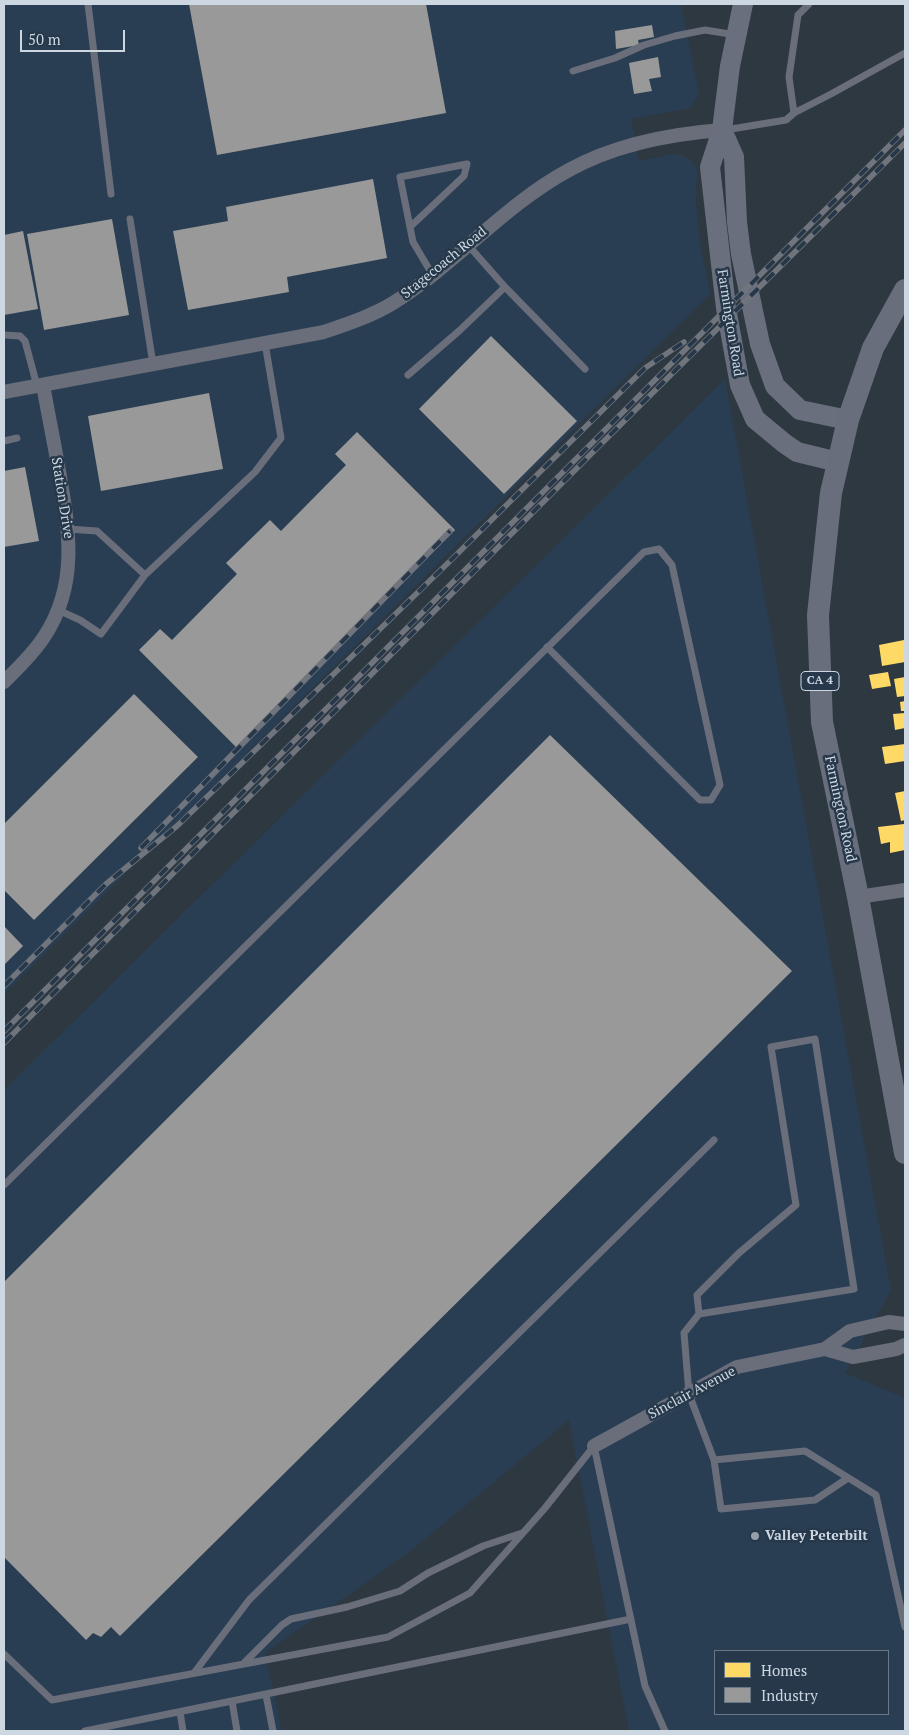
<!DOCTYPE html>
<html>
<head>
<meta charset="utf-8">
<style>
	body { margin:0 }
	#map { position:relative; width:909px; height:1735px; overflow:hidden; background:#2e3841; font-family:"PT Serif",serif }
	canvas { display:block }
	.frame { position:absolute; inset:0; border:5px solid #ccd7e2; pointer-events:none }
	.legend { position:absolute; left:714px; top:1650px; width:175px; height:65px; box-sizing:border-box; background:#263849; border:1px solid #687886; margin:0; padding:6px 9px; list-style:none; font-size:15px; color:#ccd7e2 }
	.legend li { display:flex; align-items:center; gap:10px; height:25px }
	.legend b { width:25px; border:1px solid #687886 }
	.scale { position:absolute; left:20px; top:30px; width:105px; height:22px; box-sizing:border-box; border:2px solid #ccd7e2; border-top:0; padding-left:6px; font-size:15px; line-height:18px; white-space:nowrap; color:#ccd7e2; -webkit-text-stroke:4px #263849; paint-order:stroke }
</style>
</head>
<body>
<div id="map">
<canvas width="909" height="1735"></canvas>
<div class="frame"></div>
<ul class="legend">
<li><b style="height:14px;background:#ffd966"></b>Homes</li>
<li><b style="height:14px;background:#999"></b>Industry</li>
</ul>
<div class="scale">50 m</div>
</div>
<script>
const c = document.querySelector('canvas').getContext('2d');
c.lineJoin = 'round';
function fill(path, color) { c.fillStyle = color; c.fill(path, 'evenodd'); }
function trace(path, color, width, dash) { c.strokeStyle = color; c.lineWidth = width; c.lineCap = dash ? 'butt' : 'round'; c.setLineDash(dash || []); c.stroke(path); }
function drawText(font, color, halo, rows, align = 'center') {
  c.font = font + ' "PT Serif",serif'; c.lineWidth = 5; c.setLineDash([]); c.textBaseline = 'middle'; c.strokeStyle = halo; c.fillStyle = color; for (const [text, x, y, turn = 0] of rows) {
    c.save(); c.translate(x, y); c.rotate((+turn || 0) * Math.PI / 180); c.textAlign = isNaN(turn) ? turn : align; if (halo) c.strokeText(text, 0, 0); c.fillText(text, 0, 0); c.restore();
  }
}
fill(new Path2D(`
	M 4,4 L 681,4 L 699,93 L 691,108 L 631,119 L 639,161 L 672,154 L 681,155 L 690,160 L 697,168 L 696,204 L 700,242 L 710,294 L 4,994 Z
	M 725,379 L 891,1290 L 845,1373 L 905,1398 L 905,1731 L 629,1731 L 569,1420 L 407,1554 L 265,1653 L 282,1731 L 4,1731 L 4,1090 ZM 715,1651 L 888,1651 L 888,1714 L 715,1714 Z`), '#2a3e53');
fill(new Path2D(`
	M 904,640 L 905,662 L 882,666 L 879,645 Z
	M 888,672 L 891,686 L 872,689 L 869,675 Z
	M 905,677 L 905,696 L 897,697 L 894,679 Z
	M 905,701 L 905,711 L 901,711 L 900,702 Z
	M 905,713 L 905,728 L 895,730 L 893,714 Z
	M 905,744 L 905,761 L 885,764 L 882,747 Z
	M 905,791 L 905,820 L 901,821 L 895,793 Z
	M 904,824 L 905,850 L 890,853 L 890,842 L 881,844 L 878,827 Z`), '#ffd966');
fill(new Path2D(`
	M 189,4 L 426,4 L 446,113 L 217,155 Z
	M 652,25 L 654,37 L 638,40 L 639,45 L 616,49 L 615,31 Z
	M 658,57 L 661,77 L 649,79 L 652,91 L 634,94 L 629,63 Z
	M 373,179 L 387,258 L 287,277 L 289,292 L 188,310 L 173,231 L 228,221 L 226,207 Z
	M 112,219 L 129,315 L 44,330 L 27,234 Z
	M 23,231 L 38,309 L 4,315 L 4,235 Z
	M 491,336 L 577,421 L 504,494 L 419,409 Z
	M 209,393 L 223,469 L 101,491 L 88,416 Z
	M 357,432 L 455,530 L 237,748 L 139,650 L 160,629 L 172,640 L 237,574 L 226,563 L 270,520 L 281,531 L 346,465 L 335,454 Z
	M 25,467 L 39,541 L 4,547 L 4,471 Z
	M 134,694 L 198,757 L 34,920 L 4,890 L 4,824 Z
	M 550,735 L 792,971 L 120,1636 L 111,1627 L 101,1637 L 93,1633 L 86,1640 L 4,1557 L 4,1282 Z
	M 4,926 L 23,946 L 4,965 Z`), '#999');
trace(new Path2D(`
	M 88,4 L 111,194
	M 573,71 L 615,58 L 644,45 L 675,36 L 705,30 L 736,35
	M 794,113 L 789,77 L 798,15 L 809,4
	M 725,130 L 786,120 L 794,113 L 831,94 L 905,53
	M 130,219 L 153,364
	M 410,227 L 464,176 L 467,164 L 400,177 L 413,242 L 432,274
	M 505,287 L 585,369
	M 4,335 L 20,336 L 25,341 L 37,386
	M 408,375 L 459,331 L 505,287 L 468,245
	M 4,441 L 17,438
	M 68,529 L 97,531 L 145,575 L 255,472 L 281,438 L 265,343
	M 58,610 L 80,620 L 101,634 L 145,575
	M 4,1185 L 644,552 L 659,549 L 672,565 L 720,785 L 711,800 L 700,800 L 547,647
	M 699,1314 L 697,1295 L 739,1253 L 796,1205 L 771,1047 L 815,1039 L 854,1289 L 699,1314 L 684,1333 L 689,1394 L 714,1460 L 805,1451 L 876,1495 L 905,1627
	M 594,1446 L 645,1686 L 665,1731
	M 714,1460 L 721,1509 L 815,1500 L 848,1478
	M 4,1654 L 52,1700 L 388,1637 L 470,1593 L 545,1508 L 594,1446
	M 243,1664 L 282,1625 L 291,1619 L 347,1607 L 400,1591 L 428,1573 L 483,1546 L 522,1533
	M 194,1673 L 249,1600 L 714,1140
	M 266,1695 L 273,1731
	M 180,1712 L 183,1731
	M 85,1731 L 232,1701
	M 237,1731 L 232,1701 L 631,1619`), '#6a6e7b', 7);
trace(new Path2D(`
	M 4,392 L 324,332 C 347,324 372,316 393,303 C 456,264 504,205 569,170 C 616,144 669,134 722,130
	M 4,682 C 18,668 33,654 44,637 C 79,584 69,529 59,471 C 54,442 48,413 43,385
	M 858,897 L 905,890
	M 825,1349 L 853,1357 L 896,1349 L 905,1345
	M 594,1446 L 737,1367 L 825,1349 L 850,1331 L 889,1322 L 905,1324`), '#6a6e7b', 14);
trace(new Path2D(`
	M 743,4 L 730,66 L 722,130 L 710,167 L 726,308 L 740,385 L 755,419 L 784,443 L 797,452 L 838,462
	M 722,130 L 734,157 L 737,222 L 741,254 L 760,344 L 775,386 L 800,410 L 848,420`), '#6a6f7e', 20);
trace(new Path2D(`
	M 905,290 L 873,348 L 848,420 L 831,493 L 818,615 L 822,722 L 858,897 L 905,1153`), '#686e7c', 22);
const rail = new Path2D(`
	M 141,848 L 450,531
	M 4,986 L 106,884 L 177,826 L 448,563 L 645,368 L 684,342
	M 4,1031 L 905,130
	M 4,1043 L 598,447 L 905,143`);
trace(rail, '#6f747d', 5.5);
trace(rail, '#263849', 4, [11]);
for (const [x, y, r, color] of [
	[755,1536,5,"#959faa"]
]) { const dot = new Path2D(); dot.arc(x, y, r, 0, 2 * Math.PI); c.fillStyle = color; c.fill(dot); trace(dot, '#263849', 2); }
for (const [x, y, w] of [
	[820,681,38]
]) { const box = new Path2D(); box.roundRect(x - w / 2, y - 9.5, w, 19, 4); c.fillStyle = '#263849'; c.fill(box); trace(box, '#ccd7e2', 1); }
drawText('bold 12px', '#ccd7e2', null, [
	["CA 4",820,681]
]);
drawText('14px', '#ccd7e2', '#263849', [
	["Stagecoach Road",444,263,-39],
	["Farmington Road",730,323,81],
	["Station Drive",62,498,81],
	["Farmington Road",840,809,78],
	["Sinclair Avenue",692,1393,-28]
]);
drawText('bold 14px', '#ccd7e2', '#263849', [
	["Valley Peterbilt",765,1536]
], 'left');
</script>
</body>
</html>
